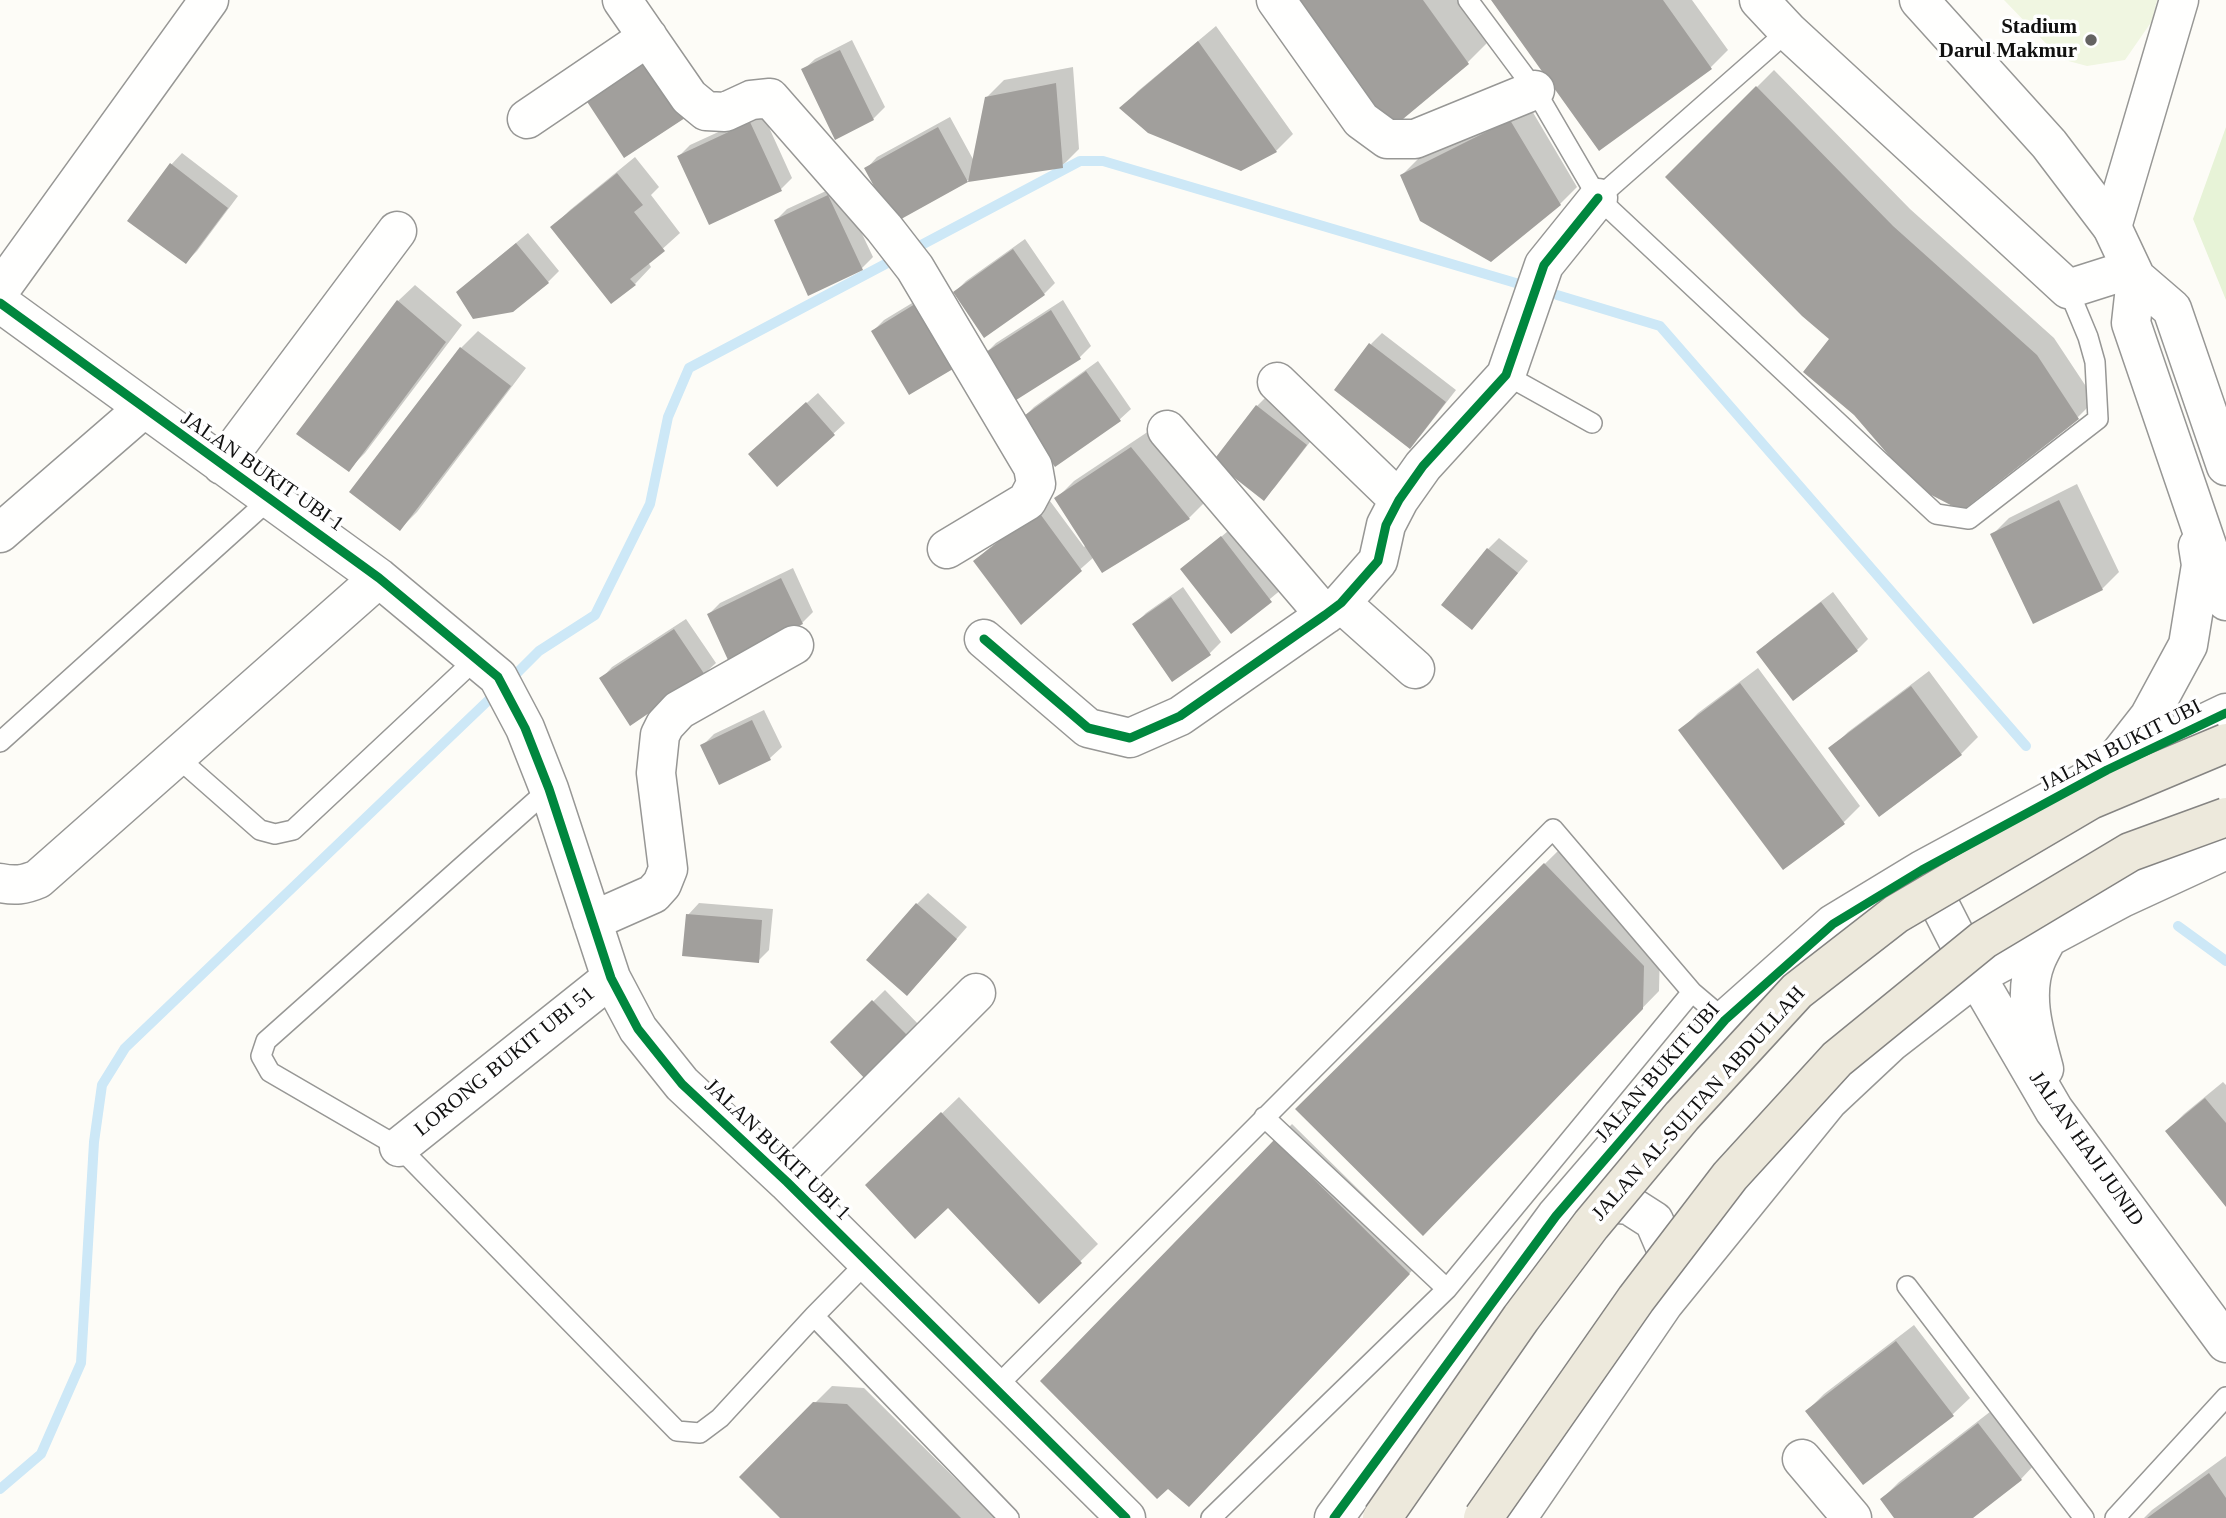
<!DOCTYPE html>
<html>
<head>
<meta charset="utf-8">
<style>
	body { margin:0 }
	canvas { display:block; background:#fdfcf7 }
</style>
</head>
<body>
<canvas width="2226" height="1518"></canvas>
<script>
const c = document.querySelector('canvas').getContext('2d');
c.lineJoin = 'round';
function fill(path, color) { c.fillStyle = color; c.fill(path, 'evenodd'); }
function trace(path, color, width, dash) { c.strokeStyle = color; c.lineWidth = width; c.lineCap = dash ? 'butt' : 'round'; c.setLineDash(dash || []); c.stroke(path); }
function drawText(font, color, halo, rows, align = 'center') {
  c.font = font + ' Georgia,serif'; c.lineWidth = 7; c.setLineDash([]); c.textBaseline = 'middle'; c.strokeStyle = halo; c.fillStyle = color; for (const [text, x, y, turn = 0] of rows) {
    c.save(); c.translate(x, y); c.rotate((+turn || 0) * Math.PI / 180); c.textAlign = isNaN(turn) ? turn : align; if (halo) c.strokeText(text, 0, 0); c.fillText(text, 0, 0); c.restore();
  }
}
fill(new Path2D(`
	M 2226,127 L 2226,300 L 2193,219 Z`), '#e7f3d7');
fill(new Path2D(`
	M 2004,0 L 2157,0 L 2152,21 L 2125,60 L 2087,66 L 2061,59 Z`), '#f0f6e1');
fill(new Path2D(`
	M 1296,0 L 1462,0 L 1490,40 L 1468,62 L 1391,127 Z
	M 1493,0 L 1692,0 L 1728,50 L 1711,67 L 1599,148 Z
	M 1216,26 L 1293,134 L 1276,151 L 1122,108 L 1138,91 Z
	M 852,40 L 885,107 L 873,119 L 803,70 L 815,59 Z
	M 1073,67 L 1079,149 L 1062,166 L 968,180 L 895,221 L 866,169 L 877,157 L 950,117 L 974,161 L 987,97 L 1004,80 Z
	M 1774,70 L 1910,209 L 2054,338 L 2095,400 L 2078,417 L 1832,338 L 1667,177 Z
	M 1528,104 L 1577,187 L 1560,204 L 1402,175 L 1419,158 Z
	M 762,112 L 792,178 L 781,189 L 679,156 L 690,145 Z
	M 182,153 L 238,196 L 197,251 L 186,262 L 171,165 Z
	M 635,157 L 659,187 L 651,195 L 680,233 L 648,262 L 651,267 L 635,284 L 553,227 L 570,210 Z
	M 839,185 L 873,257 L 862,268 L 776,220 L 787,209 Z
	M 528,233 L 559,271 L 548,282 L 470,281 Z
	M 1025,239 L 1055,283 L 1044,294 L 955,292 L 966,281 Z
	M 415,285 L 462,325 L 365,453 L 348,470 L 398,301 Z
	M 927,294 L 963,356 L 873,331 L 884,320 Z
	M 1063,300 L 1091,346 L 1080,357 L 1013,399 L 985,354 L 996,343 Z
	M 478,331 L 526,368 L 417,512 L 400,529 L 461,348 Z
	M 1382,333 L 1456,390 L 1421,435 L 1410,446 L 1371,344 Z
	M 1098,361 L 1131,409 L 1119,420 L 1023,418 L 1034,407 Z
	M 818,393 L 845,423 L 833,434 L 762,443 Z
	M 1268,395 L 1317,433 L 1275,487 L 1264,498 L 1257,406 Z
	M 1149,431 L 1206,501 L 1189,518 L 1103,571 L 1094,557 L 1021,622 L 975,561 L 987,550 L 1050,501 L 1084,547 L 1086,545 L 1057,498 L 1074,481 Z
	M 2077,484 L 2119,572 L 2102,589 L 1992,535 L 2009,518 Z
	M 1234,526 L 1282,589 L 1231,631 L 1183,569 Z
	M 1499,538 L 1528,561 L 1472,628 L 1488,549 Z
	M 793,568 L 813,612 L 802,623 L 709,614 L 720,603 Z
	M 1183,587 L 1221,642 L 1210,653 L 1172,680 L 1135,624 L 1146,613 Z
	M 1833,592 L 1868,639 L 1857,650 L 1794,698 L 1759,652 L 1770,641 Z
	M 686,619 L 716,663 L 704,674 L 601,679 L 612,667 Z
	M 1758,668 L 1860,806 L 1843,823 L 1681,730 L 1698,713 Z
	M 1929,671 L 1978,737 L 1961,754 L 1831,749 L 1848,732 Z
	M 764,710 L 782,747 L 770,758 L 720,783 L 702,746 L 714,734 Z
	M 1562,847 L 1660,949 L 1659,991 L 1423,1233 L 1297,1109 Z
	M 928,893 L 967,927 L 918,983 L 917,904 Z
	M 699,903 L 773,909 L 769,950 L 758,961 L 688,915 Z
	M 885,990 L 921,1027 L 868,1079 L 832,1042 Z
	M 2223,1082 L 2226,1085 L 2226,1204 L 2167,1131 L 2184,1114 Z
	M 959,1097 L 1098,1244 L 1039,1302 L 948,1205 L 884,1169 Z
	M 1292,1124 L 1426,1256 L 1206,1488 L 1042,1381 Z
	M 1914,1325 L 1970,1398 L 1953,1414 L 1807,1411 L 1824,1394 Z
	M 832,1386 L 864,1388 L 995,1518 L 783,1518 L 741,1477 Z
	M 1995,1408 L 2037,1462 L 2021,1479 L 1970,1518 L 1897,1518 L 1882,1499 L 1899,1482 Z
	M 2226,1456 L 2226,1518 L 2144,1518 L 2152,1510 Z`), '#0003');
trace(new Path2D(`
	M 1557,295 L 1660,326 L 2026,746
	M 509,681 L 539,651 L 595,615 L 650,504 L 668,417 L 689,368 L 1080,161 L 1103,161 L 1526,286
	M 2178,926 L 2226,961
	M 0,1489 L 41,1454 L 81,1363 L 94,1142 L 102,1085 L 125,1048 L 497,692`), '#cde8f7', 10);
fill(new Path2D(`
	M 1294,0 L 1423,0 L 1469,64 L 1391,129 Z
	M 1491,0 L 1663,0 L 1712,69 L 1599,151 Z
	M 1198,41 L 1277,152 L 1241,171 L 1148,133 L 1119,108 Z
	M 840,50 L 874,120 L 835,140 L 801,69 Z
	M 643,53 L 685,118 L 624,158 L 582,94 Z
	M 1056,83 L 1063,168 L 968,182 L 894,223 L 864,168 L 938,127 L 968,182 L 985,97 Z
	M 1756,86 L 1893,226 L 2037,355 L 2079,419 L 1962,511 L 1916,487 L 1854,415 L 1803,372 L 1829,339 L 1802,316 L 1665,177 Z
	M 1510,120 L 1561,205 L 1491,262 L 1420,221 L 1400,175 Z
	M 750,122 L 782,191 L 709,225 L 677,156 Z
	M 170,163 L 228,208 L 186,264 L 127,221 Z
	M 617,173 L 643,205 L 634,212 L 665,251 L 630,279 L 636,285 L 611,304 L 550,227 Z
	M 828,195 L 863,270 L 808,296 L 774,220 Z
	M 516,243 L 549,283 L 513,312 L 473,319 L 456,292 Z
	M 1013,249 L 1045,295 L 984,338 L 953,292 Z
	M 397,300 L 446,342 L 349,472 L 296,434 Z
	M 915,304 L 953,369 L 909,395 L 871,331 Z
	M 1051,310 L 1081,359 L 1013,402 L 983,354 Z
	M 1369,343 L 1446,402 L 1410,449 L 1334,390 Z
	M 460,347 L 511,386 L 400,531 L 349,492 Z
	M 1086,371 L 1121,421 L 1055,467 L 1021,418 Z
	M 806,402 L 835,435 L 777,487 L 748,454 Z
	M 1256,405 L 1307,445 L 1264,501 L 1213,461 Z
	M 1131,447 L 1190,519 L 1102,573 L 1054,498 Z
	M 2059,500 L 2103,590 L 2033,624 L 1990,534 Z
	M 1038,511 L 1082,571 L 1021,625 L 973,561 Z
	M 1221,536 L 1272,602 L 1231,634 L 1180,569 Z
	M 1487,548 L 1518,573 L 1472,630 L 1441,605 Z
	M 781,578 L 803,624 L 728,660 L 707,614 Z
	M 1171,597 L 1211,655 L 1172,682 L 1132,624 Z
	M 1821,602 L 1858,651 L 1793,701 L 1756,652 Z
	M 674,629 L 705,675 L 630,726 L 599,678 Z
	M 1740,683 L 1845,824 L 1783,870 L 1678,730 Z
	M 1911,686 L 1962,755 L 1879,817 L 1828,748 Z
	M 752,720 L 771,760 L 719,785 L 700,745 Z
	M 1544,863 L 1644,966 L 1643,1009 L 1423,1236 L 1295,1109 Z
	M 916,903 L 957,939 L 907,996 L 866,960 Z
	M 686,914 L 762,920 L 759,963 L 682,956 Z
	M 872,1000 L 911,1039 L 868,1082 L 830,1042 Z
	M 2205,1098 L 2226,1123 L 2226,1207 L 2165,1131 Z
	M 941,1112 L 1082,1263 L 1039,1304 L 948,1208 L 915,1239 L 865,1185 Z
	M 1274,1140 L 1410,1274 L 1189,1507 L 1168,1489 L 1157,1499 L 1040,1381 Z
	M 1896,1341 L 1954,1416 L 1863,1485 L 1805,1411 Z
	M 813,1402 L 847,1404 L 961,1518 L 780,1518 L 739,1477 Z
	M 1978,1423 L 2022,1480 L 1973,1518 L 1894,1518 L 1880,1499 Z
	M 2209,1473 L 2226,1498 L 2226,1518 L 2147,1518 Z`), '#a19f9c');
const service = new Path2D(`
	M 1468,0 L 1535,90 L 1598,198 L 1936,514 L 1969,519 L 2098,419 L 2095,362 L 2088,337 L 2068,289
	M 1598,198 L 1788,31
	M 1506,375 L 1592,423
	M 0,742 L 271,498
	M 177,757 L 260,830 L 275,834 L 293,830 L 477,658
	M 549,789 L 266,1041 L 261,1056 L 270,1072 L 399,1147 L 677,1431 L 700,1433 L 720,1418 L 814,1316 L 867,1262
	M 1264,1117 L 1447,1289
	M 1907,1286 L 2084,1518
	M 814,1316 L 1009,1518
	M 995,1388 L 1553,829 L 1692,992
	M 1211,1518 L 1447,1289 L 1692,992 L 1725,1020
	M 2115,1518 L 2226,1397`);
const minor = new Path2D(`
	M 622,0 L 689,97 L 706,111 L 725,112 L 751,100 L 770,98 L 884,228 L 915,268 L 1033,467 L 1036,484 L 1027,501 L 947,549
	M 1276,0 L 1361,120 L 1387,139 L 1415,139 L 1535,90
	M 1759,0 L 1788,31 L 2068,289 L 2131,269
	M 527,119 L 648,37
	M 2112,227 L 2179,0
	M 0,290 L 209,0
	M 0,303 L 379,578 L 498,677 L 525,728 L 549,789 L 611,978 L 638,1029 L 682,1084 L 787,1182 L 1126,1518
	M 1277,382 L 1399,500
	M 1167,430 L 1325,615
	M 222,465 L 397,231
	M 0,533 L 143,409
	M 1341,603 L 1415,669
	M 984,639 L 1088,728 L 1130,738 L 1180,716 L 1325,615 L 1341,603 L 1378,561 L 1386,525 L 1399,500 L 1423,466 L 1506,375 L 1544,265 L 1598,198
	M 0,883 C 15,886 24,885 38,879 L 379,578
	M 592,921 L 653,894 L 662,884 L 668,869 L 656,773 L 660,735 L 665,725 L 679,710 L 794,645
	M 399,1147 L 611,978
	M 787,1182 L 976,993
	M 1802,1459 L 1852,1518`);
const tertiary = new Path2D(`
	M 1919,0 L 2049,144 L 2112,227 L 2136,278 L 2172,309 L 2226,466
	M 2136,278 L 2131,323 L 2226,601
	M 2113,763 L 2149,717 L 2188,645 L 2201,565 L 2198,546
	M 1922,870 L 1976,976 L 2054,1110 L 2226,1343
	M 2044,1069 C 2035,1035 2022,996 2036,961 C 2039,953 2044,945 2048,937
	M 1581,1206 L 1591,1201 L 1629,1205 L 1654,1221 L 1666,1249 L 1666,1286
	M 1334,1518 L 1556,1216 L 1725,1020 L 1833,924 L 1922,870 L 2107,770 L 2226,713
	M 1517,1518 L 1664,1303 L 1828,1101 L 1891,1042 L 1976,976 L 2122,898 L 2226,850`);
trace(service, '#979795', 22);
trace(minor, '#979795', 41);
trace(tertiary, '#979795', 41);
trace(service, '#fffffe', 19);
trace(minor, '#fffffe', 38);
trace(tertiary, '#fffffe', 38);
const primaryBridge = new Path2D(`
	M 1382,1518 L 1521,1318 L 1591,1225 L 1682,1116 L 1797,991 L 1896,914 L 2090,800 L 2226,743
	M 1483,1518 L 1636,1299 L 1730,1176 L 1837,1059 L 1983,940 L 2130,852 L 2226,817`);
trace(primaryBridge, '#858482', 41, []);
trace(primaryBridge, '#ede9dc', 38);
trace(new Path2D(`
	M 0,303 L 379,578 L 498,677 L 525,728 L 549,789 L 611,978 L 638,1029 L 682,1084 L 787,1182 L 1126,1518
	M 984,639 L 1088,728 L 1130,738 L 1180,716 L 1325,615 L 1341,603 L 1378,561 L 1386,525 L 1399,500 L 1423,466 L 1506,375 L 1544,265 L 1598,198
	M 1334,1518 L 1556,1216 L 1725,1020 L 1833,924 L 1922,870 L 2107,770 L 2226,713`), '#00873e', 9);
for (const [x, y, r, color] of [
	[2091,40,7,"#646362"]
]) { const dot = new Path2D(); dot.arc(x, y, r, 0, 2 * Math.PI); c.fillStyle = color; c.fill(dot); trace(dot, '#fff', 2.5); }
drawText('bold 21px', '#111', '#fff', [
	["Stadium",2077,28],
	["Darul Makmur",2077,52]
], 'right');
drawText('21px', '#111', '#fff', [
	["JALAN BUKIT UBI 1",262,472,35],
	["JALAN BUKIT UBI",2121,746,-27],
	["LORONG BUKIT UBI 51",505,1062,-39],
	["JALAN BUKIT UBI",1658,1073,-49],
	["JALAN AL-SULTAN ABDULLAH",1699,1104,-48],
	["JALAN HAJI JUNID",2086,1149,55],
	["JALAN BUKIT UBI 1",777,1150,44]
]);
</script>
</body>
</html>
